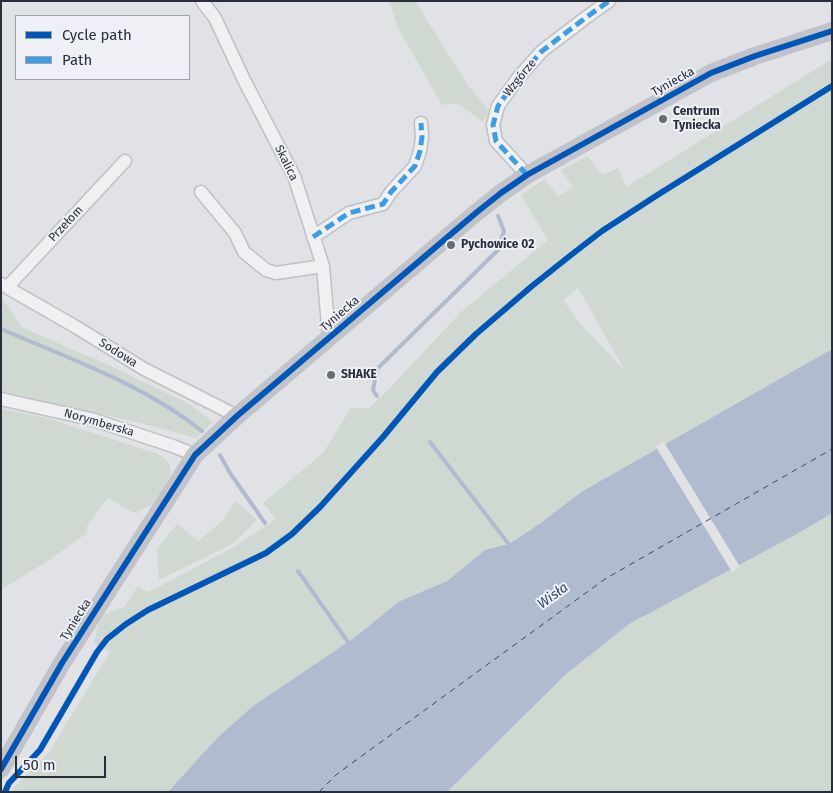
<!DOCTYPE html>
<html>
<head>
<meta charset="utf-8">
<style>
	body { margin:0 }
	#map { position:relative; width:833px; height:793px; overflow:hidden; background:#e1e2e5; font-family:"Fira Sans",sans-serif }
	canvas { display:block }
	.frame { position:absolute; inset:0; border:2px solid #292e3d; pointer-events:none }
	.legend { position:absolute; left:15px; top:15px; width:175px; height:65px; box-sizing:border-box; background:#eef0f5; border:1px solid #9fa2ab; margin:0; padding:6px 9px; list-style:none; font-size:15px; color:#292e3d }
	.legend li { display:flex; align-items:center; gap:10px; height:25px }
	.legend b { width:25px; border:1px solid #9fa2ab }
	.scale { position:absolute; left:15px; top:756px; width:91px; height:22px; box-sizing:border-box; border:2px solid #292e3d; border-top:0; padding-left:6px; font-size:15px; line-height:18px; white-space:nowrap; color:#292e3d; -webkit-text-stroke:4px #eef0f5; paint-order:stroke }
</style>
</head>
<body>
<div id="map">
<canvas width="833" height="793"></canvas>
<div class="frame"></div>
<ul class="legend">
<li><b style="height:6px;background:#0057b8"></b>Cycle path</li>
<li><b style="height:6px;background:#3d9de3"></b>Path</li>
</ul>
<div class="scale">50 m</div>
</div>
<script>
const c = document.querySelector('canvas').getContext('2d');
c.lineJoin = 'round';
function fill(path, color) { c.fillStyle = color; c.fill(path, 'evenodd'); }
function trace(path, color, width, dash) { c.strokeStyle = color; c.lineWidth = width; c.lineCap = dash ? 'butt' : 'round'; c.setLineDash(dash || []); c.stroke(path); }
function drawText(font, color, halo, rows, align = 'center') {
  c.font = font + ' "Fira Sans",sans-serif'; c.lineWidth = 4; c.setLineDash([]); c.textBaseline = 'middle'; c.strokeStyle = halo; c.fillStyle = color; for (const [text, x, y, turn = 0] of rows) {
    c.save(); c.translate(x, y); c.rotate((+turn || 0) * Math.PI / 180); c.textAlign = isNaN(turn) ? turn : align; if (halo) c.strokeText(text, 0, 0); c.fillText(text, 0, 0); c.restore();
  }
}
fill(new Path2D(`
	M 389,1 L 415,1 L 469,87 L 490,111 L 483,122 L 457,103 L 442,105 L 398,28 Z
	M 832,59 L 832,349 L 581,492 L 542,522 L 509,544 L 485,550 L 447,581 L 398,602 L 354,638 L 216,739 L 168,792 L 11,792 L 13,789 L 49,752 L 110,652 L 94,643 L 98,625 L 104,614 L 124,607 L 138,586 L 149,592 L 234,547 L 276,519 L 263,503 L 323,453 L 351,408 L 369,408 L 387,391 L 461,312 L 548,240 L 521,195 L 545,179 L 558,196 L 573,187 L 561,170 L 588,156 L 602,175 L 618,168 L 626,187 ZM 578,288 L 624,369 L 624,370 L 579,322 L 563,300 Z
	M 1,297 L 23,328 L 104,363 L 189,404 L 213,422 L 196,438 L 156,427 L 1,391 Z
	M 1,409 L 47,418 L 158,454 L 169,462 L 171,473 L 155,503 L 134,513 L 108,498 L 87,526 L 86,534 L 49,560 L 1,590 Z
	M 236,501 L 257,520 L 234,543 L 159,580 L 157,549 L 177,524 L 198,541 L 222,521 Z
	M 832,511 L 832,792 L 447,792 L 564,676 L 588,657 L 617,629 Z`), '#d0d9d1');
fill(new Path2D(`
	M 832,349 L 832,513 L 795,535 L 629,624 L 564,676 L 447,792 L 168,792 L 216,739 L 253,706 L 354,638 L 398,602 L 447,581 L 485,550 L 509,544 L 542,522 L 581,492 Z`), '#b1bbcf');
fill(new Path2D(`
	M 664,442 L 740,567 L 732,572 L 656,447 Z`), '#e1e2e5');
trace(new Path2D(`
	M 1,329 C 70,359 143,384 202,431
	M 377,396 L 373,390 L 377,369 L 498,250 L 504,231 L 498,216
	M 430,442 L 511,547
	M 220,455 L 230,473 L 265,523
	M 298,571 L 350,645`), '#b1bbcf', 4);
trace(new Path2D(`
	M 319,792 L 337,774 L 605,579 L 832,449`), '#36476e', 1, [6, 5]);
const street = new Path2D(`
	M 202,1 L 215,18 L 244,80 L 294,176 L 323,266 L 329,338
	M 527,175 L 496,141 L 493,125 L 498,106 L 518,78 L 542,51 L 584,19 L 609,1
	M 201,192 L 235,233 L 244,252 L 266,270 L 276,273 L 323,266
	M 313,237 L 349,213 L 383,204 L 391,192 L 415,166 L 420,151 L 422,137 L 421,123
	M 1,284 L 76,327 L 144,369 L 237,416
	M 8,287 L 12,282 L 125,161
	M 1,399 L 91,419 L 173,446 L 195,455`);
trace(street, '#bfc0c3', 15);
trace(street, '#f0f0f3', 12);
trace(new Path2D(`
	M 1,769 L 62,663 L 195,455 L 237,416 L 477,212 L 501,193 L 527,175 L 711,73 L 755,56 L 832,31`), '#c2c3c8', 18);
trace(new Path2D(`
	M 527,175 L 496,141 L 493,125 L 498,106 L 518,78 L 542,51 L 584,19 L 609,1
	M 313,237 L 349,213 L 383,204 L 391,192 L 415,166 L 420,151 L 422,137 L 421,123`), '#3d9de3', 5, [10, 5]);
trace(new Path2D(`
	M 1,769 L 62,663 L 195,455 L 237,416 L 477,212 L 501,193 L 527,175 L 711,73 L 755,56 L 832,31
	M 5,792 L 9,783 L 40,750 L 97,652 L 107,639 L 126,624 L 148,610 L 266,553 L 292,534 L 320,507 L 383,437 L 437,372 L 476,334 L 532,286 L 571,255 L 602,231 L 659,194 L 832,86`), '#0057b8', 6);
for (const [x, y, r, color] of [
	[663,119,5,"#696d78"],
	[451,245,5,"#696d78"],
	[331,375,5,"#696d78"]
]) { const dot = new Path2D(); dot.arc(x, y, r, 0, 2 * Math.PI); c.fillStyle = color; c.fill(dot); trace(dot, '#eef0f5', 2); }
drawText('12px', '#292e3d', '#eef0f5', [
	["Wzgórze",520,78,-51],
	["Tyniecka",673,82,-29],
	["Skalica",286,163,64],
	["Przełom",66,224,-47],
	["Tyniecka",340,314,-41],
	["Sodowa",118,353,32],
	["Norymberska",99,423,16],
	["Tyniecka",76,620,-58]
]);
drawText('bold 12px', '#292e3d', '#eef0f5', [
	["Centrum",673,112],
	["Tyniecka",673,126],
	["Pychowice 02",461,245],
	["SHAKE",341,375]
], 'left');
drawText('italic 14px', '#36476e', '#eef0f5', [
	["Wisła",553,596,-36]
]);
</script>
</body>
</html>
